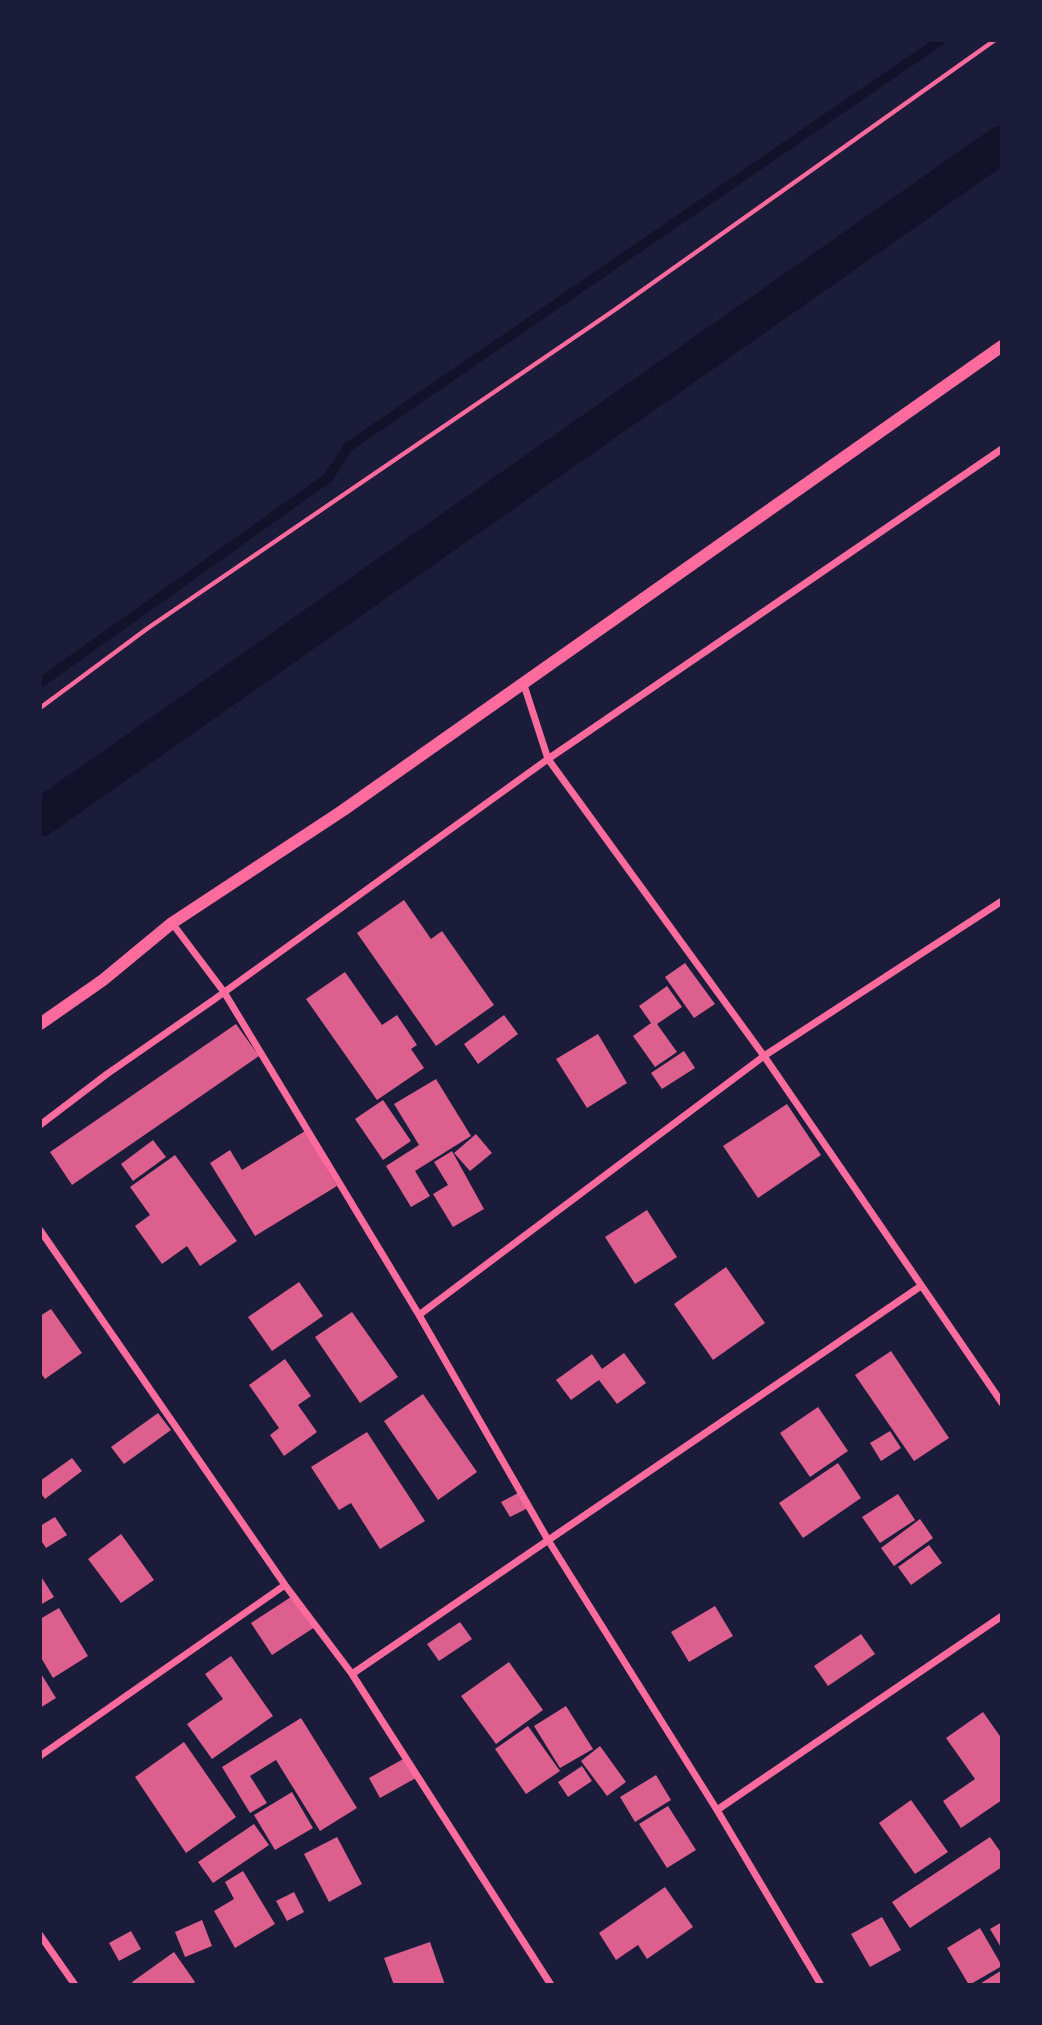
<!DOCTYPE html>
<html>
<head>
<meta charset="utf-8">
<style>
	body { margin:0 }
	#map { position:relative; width:1042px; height:2025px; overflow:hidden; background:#1b1b3a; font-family:"Work Sans",sans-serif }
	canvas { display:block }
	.frame { position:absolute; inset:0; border:42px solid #1b1b3a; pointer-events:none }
</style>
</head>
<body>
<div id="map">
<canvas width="1042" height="2025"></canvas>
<div class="frame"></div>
</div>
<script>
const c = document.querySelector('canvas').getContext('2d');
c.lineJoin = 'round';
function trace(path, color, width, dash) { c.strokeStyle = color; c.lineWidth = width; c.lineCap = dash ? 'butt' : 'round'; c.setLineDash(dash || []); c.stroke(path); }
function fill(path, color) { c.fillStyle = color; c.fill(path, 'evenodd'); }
trace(new Path2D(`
	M 40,683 L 328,478 L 348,447 L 941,40`), '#12122b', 10);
trace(new Path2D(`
	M 40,818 L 1002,144`), '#12122b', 37);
fill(new Path2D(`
	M 404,900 L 431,939 L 442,931 L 494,1005 L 436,1046 L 357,933 Z
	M 685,963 L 715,1004 L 694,1018 L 665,977 Z
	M 345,972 L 382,1025 L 397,1015 L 417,1045 L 411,1049 L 424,1068 L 377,1100 L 306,999 Z
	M 667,986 L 682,1007 L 657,1024 L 677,1052 L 655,1067 L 633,1036 L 651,1023 L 639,1006 Z
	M 504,1015 L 518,1034 L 478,1064 L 464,1044 Z
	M 236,1024 L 259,1056 L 72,1185 L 50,1152 Z
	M 598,1034 L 627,1083 L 587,1108 L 556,1059 Z
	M 684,1051 L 695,1068 L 662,1089 L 651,1073 Z
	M 436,1079 L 471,1136 L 415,1171 L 430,1196 L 411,1207 L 386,1166 L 419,1145 L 394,1104 Z
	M 383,1100 L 411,1141 L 383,1160 L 355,1119 Z
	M 787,1104 L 821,1155 L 758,1198 L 723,1146 Z
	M 305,1131 L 337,1186 L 255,1236 L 210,1163 L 230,1150 L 242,1170 Z
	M 476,1134 L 492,1153 L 470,1171 L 454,1153 Z
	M 153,1140 L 166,1157 L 133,1181 L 121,1164 Z
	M 452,1151 L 484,1209 L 453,1227 L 433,1194 L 448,1185 L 434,1162 Z
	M 175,1155 L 237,1241 L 200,1266 L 187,1246 L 162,1264 L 135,1226 L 150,1215 L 130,1187 Z
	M 647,1210 L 677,1257 L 635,1284 L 605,1237 Z
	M 726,1267 L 765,1323 L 713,1360 L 674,1304 Z
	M 299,1282 L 323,1316 L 272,1351 L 248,1317 Z
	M 51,1309 L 82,1353 L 45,1379 L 40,1372 L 40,1316 Z
	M 352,1312 L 398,1377 L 360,1403 L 315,1337 Z
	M 891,1351 L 949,1438 L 914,1461 L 855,1375 Z
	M 624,1353 L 646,1383 L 617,1404 L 599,1380 L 571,1400 L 556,1380 L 592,1354 L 602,1369 Z
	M 285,1359 L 311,1396 L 298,1405 L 317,1432 L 284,1456 L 270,1435 L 279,1428 L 249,1385 Z
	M 423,1394 L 477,1472 L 438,1500 L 384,1421 Z
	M 818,1407 L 848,1451 L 810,1477 L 780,1433 Z
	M 158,1413 L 171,1430 L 124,1464 L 111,1447 Z
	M 890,1431 L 901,1448 L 881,1461 L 870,1443 Z
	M 367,1432 L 425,1521 L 380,1549 L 351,1503 L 339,1510 L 311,1467 Z
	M 72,1458 L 82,1471 L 45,1499 L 40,1492 L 40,1481 Z
	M 838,1463 L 861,1498 L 803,1538 L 779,1503 Z
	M 522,1491 L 530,1507 L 510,1517 L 501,1502 Z
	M 898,1494 L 915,1520 L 880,1543 L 862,1517 Z
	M 55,1517 L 67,1535 L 46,1548 L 40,1539 L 40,1526 Z
	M 920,1519 L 933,1538 L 894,1566 L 881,1548 Z
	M 121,1534 L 154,1580 L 121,1603 L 88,1559 Z
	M 929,1545 L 942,1563 L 911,1585 L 898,1567 Z
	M 42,1578 L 54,1597 L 40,1605 L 40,1579 Z
	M 294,1595 L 315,1627 L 272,1655 L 251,1623 Z
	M 715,1606 L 733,1636 L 689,1662 L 671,1632 Z
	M 59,1608 L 88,1656 L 53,1678 L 40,1656 L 40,1619 Z
	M 460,1622 L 472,1639 L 439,1661 L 427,1644 Z
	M 861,1634 L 875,1654 L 828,1686 L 814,1666 Z
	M 231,1656 L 273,1716 L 212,1759 L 187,1724 L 223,1699 L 205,1674 Z
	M 509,1662 L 543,1710 L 496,1744 L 461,1696 Z
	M 40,1672 L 56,1698 L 40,1708 Z
	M 566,1706 L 593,1749 L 560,1768 L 534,1726 Z
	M 983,1712 L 1002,1739 L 1002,1800 L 961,1828 L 943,1801 L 975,1779 L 946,1738 Z
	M 301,1718 L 357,1808 L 320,1831 L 276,1760 L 250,1776 L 267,1803 L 250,1813 L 222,1767 Z
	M 528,1726 L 560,1771 L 526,1794 L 495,1749 Z
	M 184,1742 L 236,1817 L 186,1853 L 135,1777 Z
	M 600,1746 L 626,1782 L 607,1796 L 581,1761 Z
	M 405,1758 L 416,1778 L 380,1798 L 369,1778 Z
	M 582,1766 L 592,1781 L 568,1797 L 558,1782 Z
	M 656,1775 L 671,1800 L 635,1822 L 620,1797 Z
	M 292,1792 L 313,1828 L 275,1850 L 254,1815 Z
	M 911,1800 L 948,1852 L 915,1874 L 879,1823 Z
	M 668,1806 L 696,1850 L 667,1868 L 639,1824 Z
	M 254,1824 L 269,1845 L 213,1883 L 198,1862 Z
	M 337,1837 L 362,1884 L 329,1902 L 304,1854 Z
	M 990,1837 L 1002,1854 L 1002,1867 L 910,1928 L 892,1902 Z
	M 243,1871 L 275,1924 L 235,1948 L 214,1911 L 234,1899 L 225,1882 Z
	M 665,1887 L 693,1927 L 647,1959 L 638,1945 L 616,1960 L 599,1933 Z
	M 294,1892 L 304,1912 L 287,1921 L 276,1901 Z
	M 882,1917 L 901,1950 L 870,1967 L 851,1934 Z
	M 202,1920 L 212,1946 L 185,1957 L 175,1932 Z
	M 1002,1922 L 1002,1949 L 990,1929 Z
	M 980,1928 L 1002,1966 L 969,1985 L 947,1948 Z
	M 131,1931 L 141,1949 L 119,1961 L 109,1943 Z
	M 430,1942 L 445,1985 L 394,1985 L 384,1958 Z
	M 174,1952 L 195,1982 L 191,1985 L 134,1985 L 132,1982 Z
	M 1002,1970 L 1002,1985 L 978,1985 Z`), '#dd5f8e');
trace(new Path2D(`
	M 40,708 L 148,628 L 616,309 L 995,40`), '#ff6b9d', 4.5);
trace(new Path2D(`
	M 523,682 L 548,759 L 764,1056 L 1002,1403
	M 172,923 L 224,992 L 419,1315 L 548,1540 L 717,1810 L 821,1985
	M 40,1125 L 107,1074 L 212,1001 L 548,759 L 1002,449
	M 40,1230 L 285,1585 L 352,1674 L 551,1985
	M 419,1315 L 764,1056 L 1002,901
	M 352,1674 L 921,1286
	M 40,1756 L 285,1585
	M 717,1810 L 1002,1616
	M 40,1935 L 75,1985`), '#ff6b9d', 7);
trace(new Path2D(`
	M 40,1024 L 103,980 L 172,923 L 342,811 L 1002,346`), '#ff6b9d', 12);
</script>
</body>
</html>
